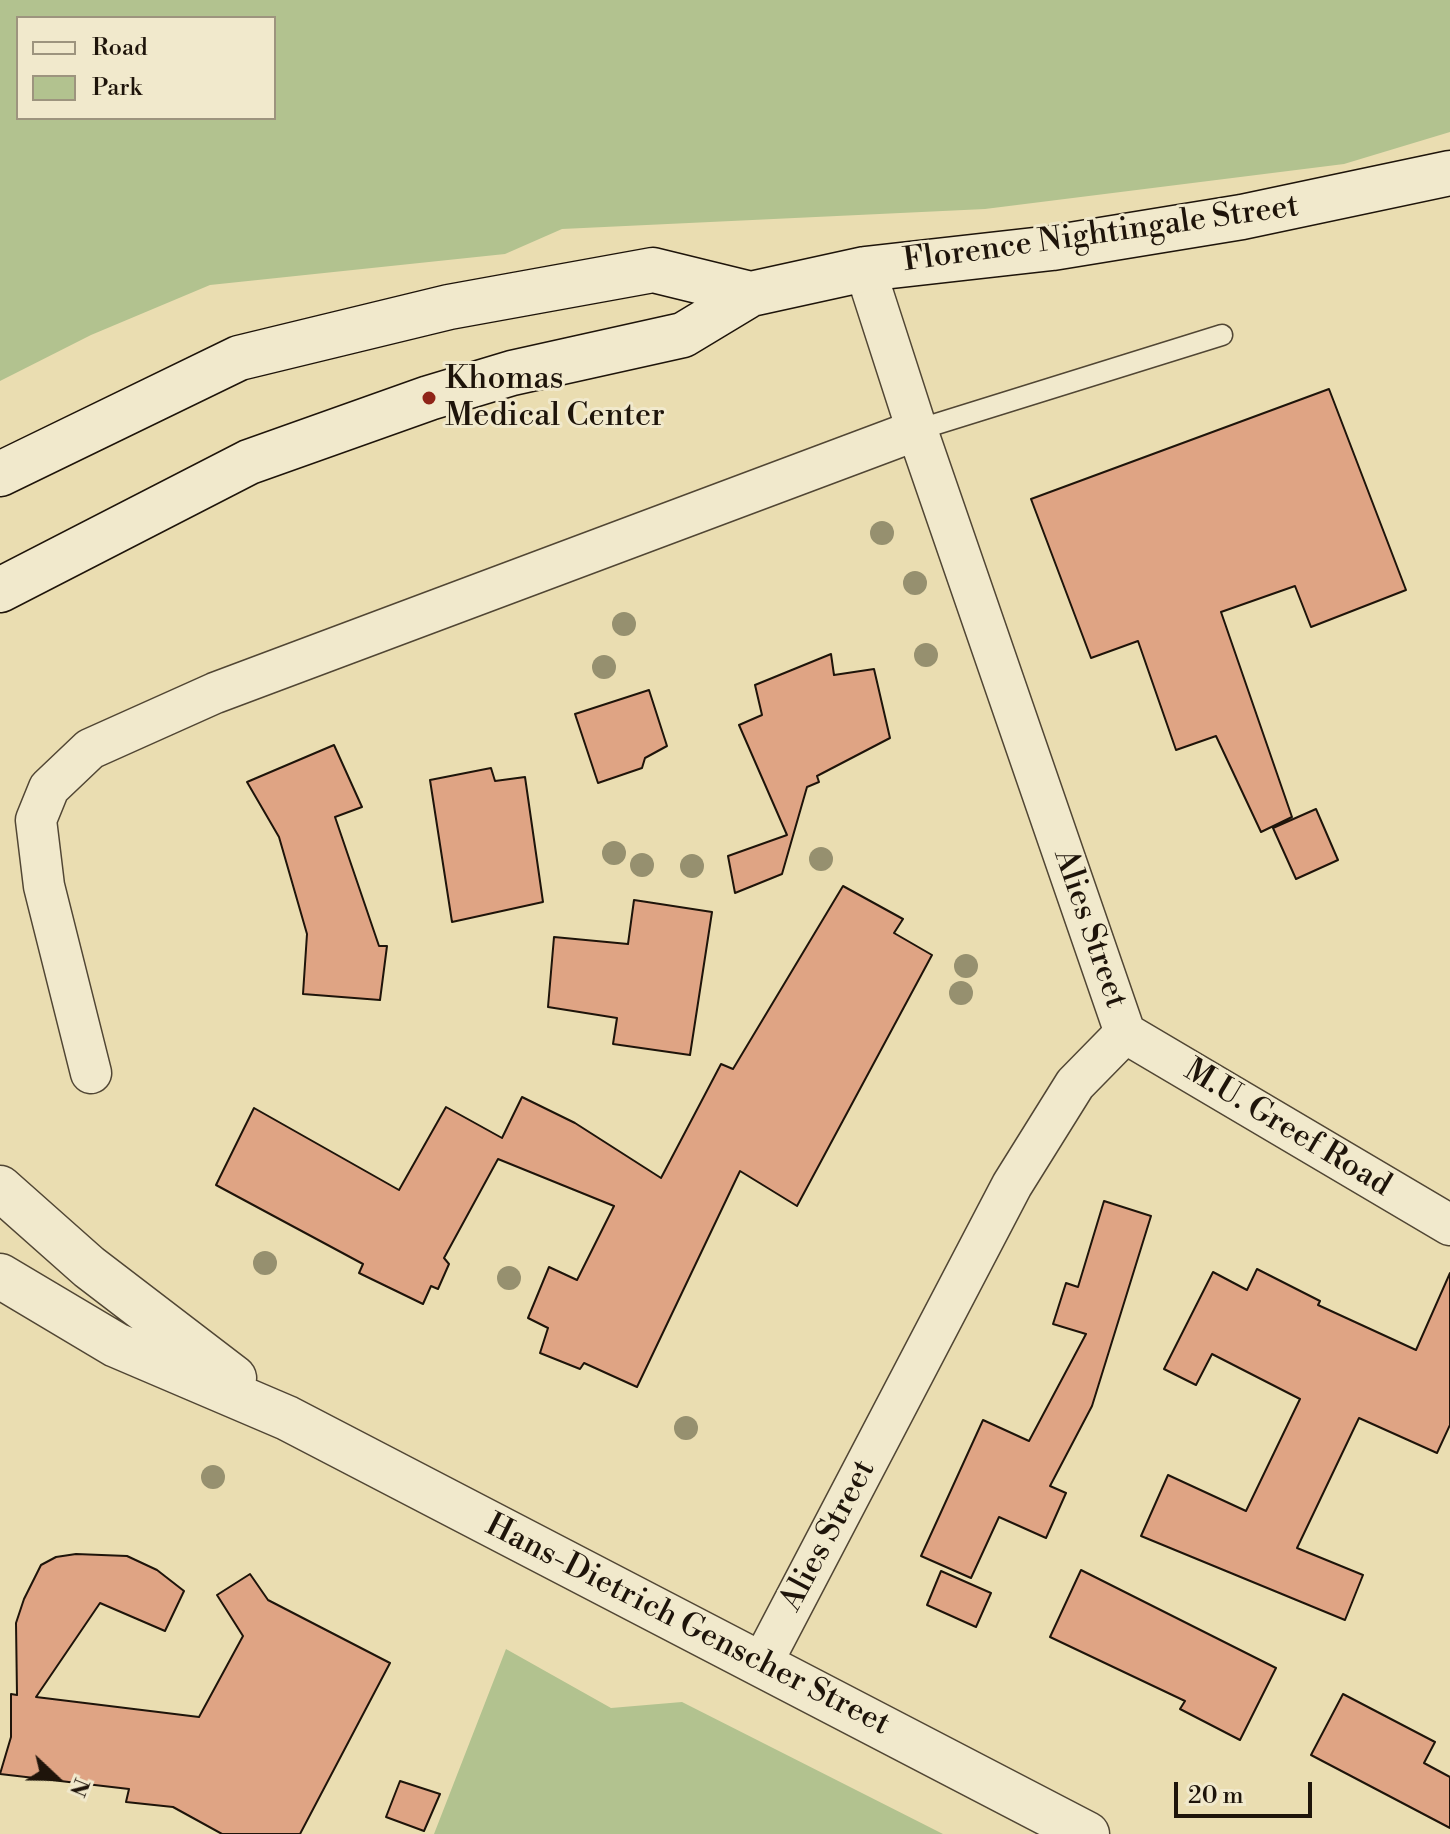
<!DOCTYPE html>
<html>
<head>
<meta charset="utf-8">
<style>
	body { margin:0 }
	#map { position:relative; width:1450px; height:1834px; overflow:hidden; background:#eaddb1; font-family:"Libre Bodoni",serif }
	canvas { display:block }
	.legend { position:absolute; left:16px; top:16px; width:260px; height:104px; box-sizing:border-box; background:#f1e9cc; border:2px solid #9d947e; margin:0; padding:10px 14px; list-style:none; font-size:24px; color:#1e140a }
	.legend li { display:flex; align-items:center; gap:16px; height:40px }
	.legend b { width:40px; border:2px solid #9d947e }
	.north { position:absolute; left:16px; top:1738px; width:80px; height:80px; -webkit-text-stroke:6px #f1e9cc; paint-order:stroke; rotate:112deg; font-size:22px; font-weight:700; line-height:32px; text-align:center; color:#1e140a }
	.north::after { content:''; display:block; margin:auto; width:28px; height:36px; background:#1e140a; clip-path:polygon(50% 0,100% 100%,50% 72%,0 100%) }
	.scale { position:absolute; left:1174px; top:1782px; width:138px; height:36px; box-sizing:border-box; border:4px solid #1e140a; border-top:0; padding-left:10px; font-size:24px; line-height:28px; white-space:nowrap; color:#1e140a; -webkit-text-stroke:6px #f1e9cc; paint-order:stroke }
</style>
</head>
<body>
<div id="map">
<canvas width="1450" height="1834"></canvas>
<ul class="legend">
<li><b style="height:10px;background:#f1e9cc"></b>Road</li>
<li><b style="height:22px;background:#b2c28f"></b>Park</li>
</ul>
<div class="north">N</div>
<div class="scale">20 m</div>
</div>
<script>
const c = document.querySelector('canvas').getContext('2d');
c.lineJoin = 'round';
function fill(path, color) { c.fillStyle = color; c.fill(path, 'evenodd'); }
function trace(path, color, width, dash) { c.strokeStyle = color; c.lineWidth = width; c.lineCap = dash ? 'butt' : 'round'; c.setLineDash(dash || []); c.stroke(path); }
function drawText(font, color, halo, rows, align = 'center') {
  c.font = font + ' "Libre Bodoni",serif'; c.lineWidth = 6; c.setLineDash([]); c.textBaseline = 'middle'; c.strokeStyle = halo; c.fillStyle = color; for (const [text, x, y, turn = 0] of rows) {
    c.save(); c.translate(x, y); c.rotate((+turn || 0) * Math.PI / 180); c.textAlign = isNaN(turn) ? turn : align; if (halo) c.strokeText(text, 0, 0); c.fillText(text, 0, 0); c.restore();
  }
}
fill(new Path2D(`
	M 0,0 L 1450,0 L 1450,132 L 1344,164 L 985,209 L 562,229 L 505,254 L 210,285 L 91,335 L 0,381 ZM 274,18 L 274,118 L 18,118 L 18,18 Z
	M 506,1649 L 611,1708 L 682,1702 L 943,1834 L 434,1834 Z`), '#b2c28f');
const building = new Path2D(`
	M 1329,389 L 1406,590 L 1311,627 L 1295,586 L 1221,612 L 1292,817 L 1261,832 L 1216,736 L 1176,750 L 1138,641 L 1091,658 L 1031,499 Z
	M 831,654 L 834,675 L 874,669 L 890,738 L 817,776 L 819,782 L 807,787 L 782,874 L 735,893 L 728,856 L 787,835 L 739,725 L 762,715 L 755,685 Z
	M 649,690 L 667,746 L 645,758 L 642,768 L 598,783 L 575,714 Z
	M 334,745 L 362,807 L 335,817 L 379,946 L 387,946 L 380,1000 L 303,994 L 307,934 L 279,837 L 247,782 Z
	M 491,768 L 495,781 L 525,777 L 543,902 L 452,922 L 430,780 Z
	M 1316,809 L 1338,860 L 1296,879 L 1273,828 Z
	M 843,886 L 903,919 L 894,933 L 932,955 L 797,1206 L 740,1171 L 637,1387 L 584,1363 L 580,1369 L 540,1353 L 548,1328 L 528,1318 L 549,1267 L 577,1280 L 614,1206 L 498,1159 L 444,1258 L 449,1264 L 438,1289 L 431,1286 L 423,1304 L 359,1273 L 363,1264 L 216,1185 L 254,1108 L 399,1190 L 446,1107 L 502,1138 L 522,1097 L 575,1123 L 661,1178 L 721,1064 L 733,1069 Z
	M 634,900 L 712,912 L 690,1055 L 613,1044 L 617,1018 L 548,1007 L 554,937 L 628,944 Z
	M 1104,1201 L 1151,1216 L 1092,1406 L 1050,1486 L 1066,1493 L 1046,1538 L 999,1517 L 971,1578 L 921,1556 L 983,1420 L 1029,1441 L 1086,1334 L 1053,1324 L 1066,1283 L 1078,1287 Z
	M 1257,1269 L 1320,1301 L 1318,1305 L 1416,1350 L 1450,1273 L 1450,1425 L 1437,1453 L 1359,1418 L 1297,1548 L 1363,1575 L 1345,1620 L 1141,1536 L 1168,1475 L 1246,1511 L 1300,1399 L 1212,1354 L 1196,1385 L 1164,1369 L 1213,1272 L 1247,1290 Z
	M 76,1554 L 127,1556 L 157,1570 L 184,1591 L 165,1631 L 100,1603 L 36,1697 L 199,1717 L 243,1636 L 217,1595 L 250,1574 L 268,1600 L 390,1663 L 300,1834 L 222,1834 L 173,1807 L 126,1802 L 129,1789 L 0,1774 L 11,1737 L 11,1694 L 17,1695 L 16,1623 L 24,1599 L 41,1565 L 56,1557 Z
	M 1081,1570 L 1276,1668 L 1240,1740 L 1180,1709 L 1185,1701 L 1050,1637 Z
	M 941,1571 L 991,1593 L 976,1627 L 927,1605 Z
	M 1343,1694 L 1435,1742 L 1424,1763 L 1450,1777 L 1450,1828 L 1311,1755 Z
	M 400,1781 L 440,1794 L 424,1831 L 386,1817 Z`);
fill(building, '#dfa484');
trace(building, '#1e140a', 2);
const service = new Path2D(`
	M 917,430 L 1222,335`);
const minor = new Path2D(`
	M 1125,1033 L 1450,1225
	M 91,1073 L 44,886 L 36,820 L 49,788 L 90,749 L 215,693 L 917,430
	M 761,1665 L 1012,1185 L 1075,1084 L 1125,1033 L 917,430 L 865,269`);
const tertiary = new Path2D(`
	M 0,1188 L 89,1267 L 234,1378
	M 0,1276 L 116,1345 L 287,1418 L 1087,1834`);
const secondary = new Path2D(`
	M 0,474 L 239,358 L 449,307 L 653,270 L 751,294
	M 0,590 L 249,462 L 429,398 L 512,373 L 683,335 L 751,294 L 865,269 L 1052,248 L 1242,217 L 1450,173`);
trace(service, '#514634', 23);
trace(minor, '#514634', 43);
trace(tertiary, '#514634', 47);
trace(secondary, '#1e140a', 47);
trace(service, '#f1e9cc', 20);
trace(minor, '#f1e9cc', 40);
trace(tertiary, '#f1e9cc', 44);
trace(secondary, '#f1e9cc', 44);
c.fillStyle = '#96906f';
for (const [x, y] of [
	[882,533],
	[915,583],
	[624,624],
	[926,655],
	[604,667],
	[614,853],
	[821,859],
	[642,865],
	[692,866],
	[966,966],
	[961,993],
	[265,1263],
	[509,1278],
	[686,1428],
	[213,1477]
]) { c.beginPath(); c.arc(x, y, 12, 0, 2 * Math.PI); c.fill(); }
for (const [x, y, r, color] of [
	[429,398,8,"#8f2418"]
]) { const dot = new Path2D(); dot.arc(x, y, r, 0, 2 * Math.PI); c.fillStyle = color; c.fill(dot); trace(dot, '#f1e9cc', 3); }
drawText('32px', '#1e140a', '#f1e9cc', [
	["Florence Nightingale Street",1101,235,-8],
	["Alies Street",1089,929,71],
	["M.U. Greef Road",1287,1129,31],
	["Alies Street",829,1536,-62],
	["Hans-Dietrich Genscher Street",687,1626,27]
]);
drawText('32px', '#1e140a', '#f1e9cc', [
	["Khomas",445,380],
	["Medical Center",445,417]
], 'left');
</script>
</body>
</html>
